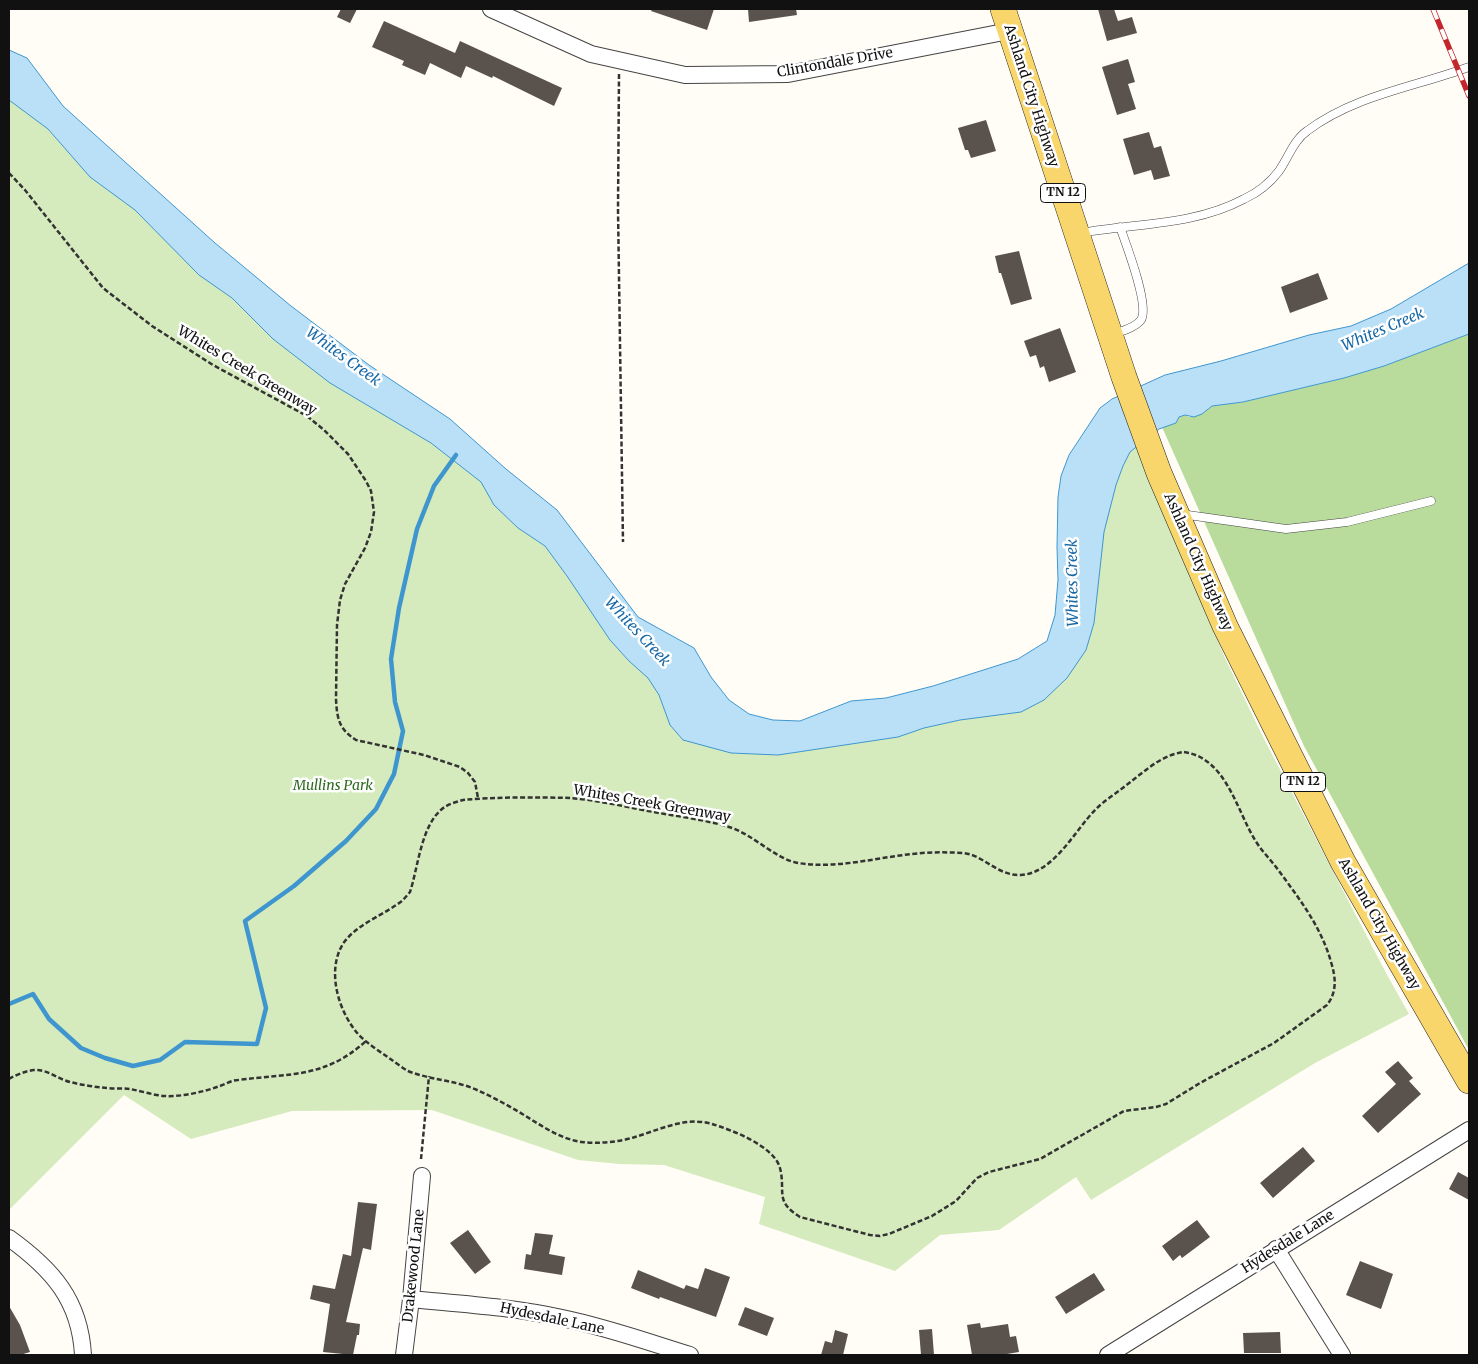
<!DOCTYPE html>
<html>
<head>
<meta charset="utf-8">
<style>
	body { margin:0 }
	#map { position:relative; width:1478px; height:1364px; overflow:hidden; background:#fffdf5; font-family:Merriweather,serif }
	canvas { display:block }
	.frame { position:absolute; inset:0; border:10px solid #111; pointer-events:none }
</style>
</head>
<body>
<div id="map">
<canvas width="1478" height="1364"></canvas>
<div class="frame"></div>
</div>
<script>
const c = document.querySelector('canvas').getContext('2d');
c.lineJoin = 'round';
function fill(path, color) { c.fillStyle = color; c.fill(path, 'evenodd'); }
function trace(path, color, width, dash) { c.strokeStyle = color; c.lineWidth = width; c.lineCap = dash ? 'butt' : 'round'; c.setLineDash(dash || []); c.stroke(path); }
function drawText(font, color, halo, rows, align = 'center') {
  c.font = font + ' Merriweather,serif'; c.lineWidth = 5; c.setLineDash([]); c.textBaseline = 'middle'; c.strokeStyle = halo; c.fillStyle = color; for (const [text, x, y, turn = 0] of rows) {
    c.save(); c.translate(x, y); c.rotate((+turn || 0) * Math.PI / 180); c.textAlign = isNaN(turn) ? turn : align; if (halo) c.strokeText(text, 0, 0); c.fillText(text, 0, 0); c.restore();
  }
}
fill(new Path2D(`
	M 9,85 L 474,468 L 559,550 L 655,668 L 775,740 L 1082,643 L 1099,489 L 1135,443 L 1225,658 L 1262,735 L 1386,973 L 1409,1014 L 1315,1063 L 1091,1200 L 1076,1177 L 999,1230 L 940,1235 L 895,1271 L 759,1224 L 765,1197 L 664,1165 L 620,1164 L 578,1160 L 432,1110 L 292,1111 L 191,1139 L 124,1095 L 9,1210 Z`), '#d5ebbd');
fill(new Path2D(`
	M 1469,334 L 1469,1050 L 1304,746 L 1162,427 L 1176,423 L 1179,417 L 1185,415 L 1189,417 L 1202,414 L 1212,406 L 1243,402 L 1344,378 L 1384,366 Z`), '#b9dc9c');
const water = new Path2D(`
	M 9,50 L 27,58 L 63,106 L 215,243 L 291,306 L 369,365 L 450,419 L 506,469 L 557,510 L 638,617 L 694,648 L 711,677 L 729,700 L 749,714 L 773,720 L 800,721 L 851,701 L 886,698 L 933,686 L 1018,659 L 1047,641 L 1055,615 L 1058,580 L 1057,547 L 1058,497 L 1061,476 L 1069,455 L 1100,408 L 1112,399 L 1165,375 L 1221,361 L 1309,335 L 1351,326 L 1391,309 L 1469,263 L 1469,334 L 1384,366 L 1344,378 L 1243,402 L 1212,406 L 1202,414 L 1194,417 L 1185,415 L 1179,417 L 1176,423 L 1159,429 L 1130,452 L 1123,466 L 1116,485 L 1104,532 L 1094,623 L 1086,650 L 1067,678 L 1044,700 L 1021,712 L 960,720 L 924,728 L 898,737 L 778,755 L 731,753 L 683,740 L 670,725 L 659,695 L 648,678 L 629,661 L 610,640 L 567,576 L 545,546 L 518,528 L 494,505 L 481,482 L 431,443 L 330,383 L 273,339 L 232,298 L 199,275 L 135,210 L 90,177 L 48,129 L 9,100 Z`);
fill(water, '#b9e0f7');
trace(water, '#3f96cf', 1);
trace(new Path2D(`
	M 9,1004 L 33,994 L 49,1019 L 81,1048 L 105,1058 L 133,1066 L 160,1060 L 185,1042 L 257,1044 L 266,1008 L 245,921 L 294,886 L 346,841 L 376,809 L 394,774 L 403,731 L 395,702 L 391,659 L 399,608 L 417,529 L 434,486 L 456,455`), '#3f96cf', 4.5);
fill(new Path2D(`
	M 341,9 L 357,9 L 350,23 L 337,17 Z
	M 652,9 L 714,9 L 707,30 L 651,11 Z
	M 748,9 L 796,9 L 797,15 L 749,22 Z
	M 1098,9 L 1114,9 L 1118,21 L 1132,17 L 1137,33 L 1107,41 Z
	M 384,21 L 455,53 L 460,41 L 562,88 L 554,106 L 493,76 L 492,78 L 466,66 L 461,78 L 430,63 L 425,75 L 402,65 L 404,61 L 372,47 Z
	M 1128,59 L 1135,82 L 1128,84 L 1136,109 L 1117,115 L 1102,67 Z
	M 986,120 L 996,151 L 971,158 L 968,150 L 965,150 L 958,128 Z
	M 1149,132 L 1154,148 L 1161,146 L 1170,176 L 1154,180 L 1151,170 L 1134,175 L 1123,139 Z
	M 1019,251 L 1032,299 L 1011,305 L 1001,273 L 999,273 L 995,256 Z
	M 1318,273 L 1328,299 L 1290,313 L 1281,287 Z
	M 1060,328 L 1076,372 L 1049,382 L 1044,366 L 1040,368 L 1036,355 L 1030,357 L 1024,341 Z
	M 1398,1061 L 1413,1078 L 1409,1081 L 1421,1094 L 1378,1133 L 1362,1116 L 1396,1084 L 1385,1072 Z
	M 1303,1147 L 1315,1161 L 1273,1198 L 1260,1183 Z
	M 1458,1172 L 1469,1178 L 1469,1200 L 1449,1189 Z
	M 358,1202 L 377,1204 L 371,1250 L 363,1248 L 346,1322 L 360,1324 L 359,1335 L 357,1335 L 353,1355 L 323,1352 L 330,1304 L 310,1299 L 313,1285 L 335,1289 L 343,1254 L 351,1256 Z
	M 1197,1220 L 1210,1237 L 1182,1258 L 1180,1255 L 1173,1261 L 1162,1246 Z
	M 468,1230 L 491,1262 L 475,1274 L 450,1243 Z
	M 535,1233 L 553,1235 L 549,1254 L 565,1257 L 562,1275 L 524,1269 L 526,1254 L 531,1255 Z
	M 1360,1261 L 1393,1274 L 1381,1309 L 1346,1295 Z
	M 705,1268 L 730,1277 L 716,1317 L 660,1297 L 659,1299 L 631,1288 L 638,1270 L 684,1289 L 686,1285 L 698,1289 Z
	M 1094,1273 L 1105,1290 L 1066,1314 L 1055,1297 Z
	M 9,1306 L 20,1325 L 30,1352 L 20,1355 L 9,1355 Z
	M 745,1307 L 774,1318 L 767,1336 L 738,1325 Z
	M 980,1323 L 981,1328 L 1008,1324 L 1010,1337 L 1016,1336 L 1019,1352 L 1001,1355 L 972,1355 L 967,1325 Z
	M 932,1329 L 934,1355 L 921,1355 L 919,1330 Z
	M 835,1330 L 848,1334 L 843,1355 L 821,1355 L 825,1341 L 832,1343 Z
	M 1280,1332 L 1281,1353 L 1244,1353 L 1243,1333 Z`), '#5a524d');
const service = new Path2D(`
	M 1081,233 C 1136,223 1193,226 1244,199 C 1257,193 1270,183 1279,171 C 1288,158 1294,140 1307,131 C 1355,95 1415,87 1469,67
	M 1114,334 C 1122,331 1136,327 1141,320 C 1150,306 1126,244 1120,227
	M 1181,514 L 1286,529 L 1347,522 L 1431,501`);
const minor = new Path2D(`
	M 491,9 L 591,54 L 685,75 L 788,74 L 1009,31
	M 9,1238 C 52,1269 80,1300 83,1355
	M 1276,1249 L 1342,1355
	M 411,1299 C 462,1304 512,1307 562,1318 C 606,1327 648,1342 690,1355
	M 404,1355 L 411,1299 L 422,1176
	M 1108,1355 L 1469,1130`);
const primary = new Path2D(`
	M 1003,9 L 1124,377 L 1159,473 L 1225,626 L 1343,862 L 1469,1081`);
trace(service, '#444', 9);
trace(minor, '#444', 18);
trace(primary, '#222', 26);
trace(new Path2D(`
	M 619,74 L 618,210 L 623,542
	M 9,173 L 25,190 L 103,288 L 152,326 L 213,365 L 307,416 L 324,430 L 348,454 L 366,481 L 371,491 L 374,512 L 371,532 L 365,548 L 345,584 L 340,600 L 337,625 L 336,699 C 337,719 339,729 356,740 L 424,755 L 460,767 L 468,773 L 475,782 L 478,798
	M 1184,752 C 1226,758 1236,809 1255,840 C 1261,850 1269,858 1276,867 C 1298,897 1321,926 1331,962 C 1336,978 1337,992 1327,1005 L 1274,1043 L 1200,1083 L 1166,1104 L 1156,1107 L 1124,1111 L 1040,1159 L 989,1172 L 977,1178 L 956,1201 L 932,1216 L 889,1234 L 880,1236 L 870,1235 L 800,1217 C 774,1201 786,1192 780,1168 C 774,1146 732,1130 712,1124 C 686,1116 659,1130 635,1137 C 619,1142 599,1144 582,1142 C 560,1139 542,1126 524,1115 C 509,1106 493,1097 477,1090 C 455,1080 430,1080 408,1071 C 402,1068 395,1062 389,1058 C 379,1051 368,1044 359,1035 C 338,1012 325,968 345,941 C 359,923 386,914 403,900 L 410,892 C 418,868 421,826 442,809 C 448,804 456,802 463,800 C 496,797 537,797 570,798 C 598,800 631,808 659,813 C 682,817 706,820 729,827 C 753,834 775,859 798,863 C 837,869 874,858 912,854 C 929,852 946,852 963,853 C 984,855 997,876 1021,875 C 1054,873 1075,830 1096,809 C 1104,801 1115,794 1124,787 C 1143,773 1160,755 1184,752 Z
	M 9,1079 C 16,1075 25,1071 34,1070 C 47,1069 58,1079 70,1082 C 82,1085 95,1087 107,1088 C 115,1089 123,1088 130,1089 C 141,1091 153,1095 164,1096 C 182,1097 203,1092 220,1086 C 226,1084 232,1080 238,1080 C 289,1073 324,1079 366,1041
	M 421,1159 L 429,1076`), '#333', 2.5, [5, 2.5]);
trace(service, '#fff', 8);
trace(minor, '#fff', 16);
trace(primary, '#f9d66b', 25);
const rail = new Path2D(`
	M 1433,9 L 1469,96`);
trace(rail, '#c4262e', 5.5);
trace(rail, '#fff', 4, [11]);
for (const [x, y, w] of [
	[1063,193,45],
	[1303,782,45]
]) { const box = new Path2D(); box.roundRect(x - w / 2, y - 9.5, w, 19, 4); c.fillStyle = '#fff'; c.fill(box); trace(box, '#111', 1); }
drawText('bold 12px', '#111', null, [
	["TN 12",1063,193],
	["TN 12",1303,782]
]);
drawText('14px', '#111', '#fff', [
	["Clintondale Drive",835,63,-10],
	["Ashland City Highway",1031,96,72],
	["Whites Creek Greenway",247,371,31],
	["Ashland City Highway",1198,562,66],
	["Whites Creek Greenway",652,804,10],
	["Ashland City Highway",1379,924,60],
	["Hydesdale Lane",1288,1242,-32],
	["Drakewood Lane",414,1266,-84],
	["Hydesdale Lane",552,1319,12]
]);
drawText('italic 14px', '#2f6b1f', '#fff', [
	["Mullins Park",333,786]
]);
drawText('italic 15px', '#1768a6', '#fff', [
	["Whites Creek",1383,330,-23],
	["Whites Creek",343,357,36],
	["Whites Creek",1073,583,-91],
	["Whites Creek",637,632,47]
]);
</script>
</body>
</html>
